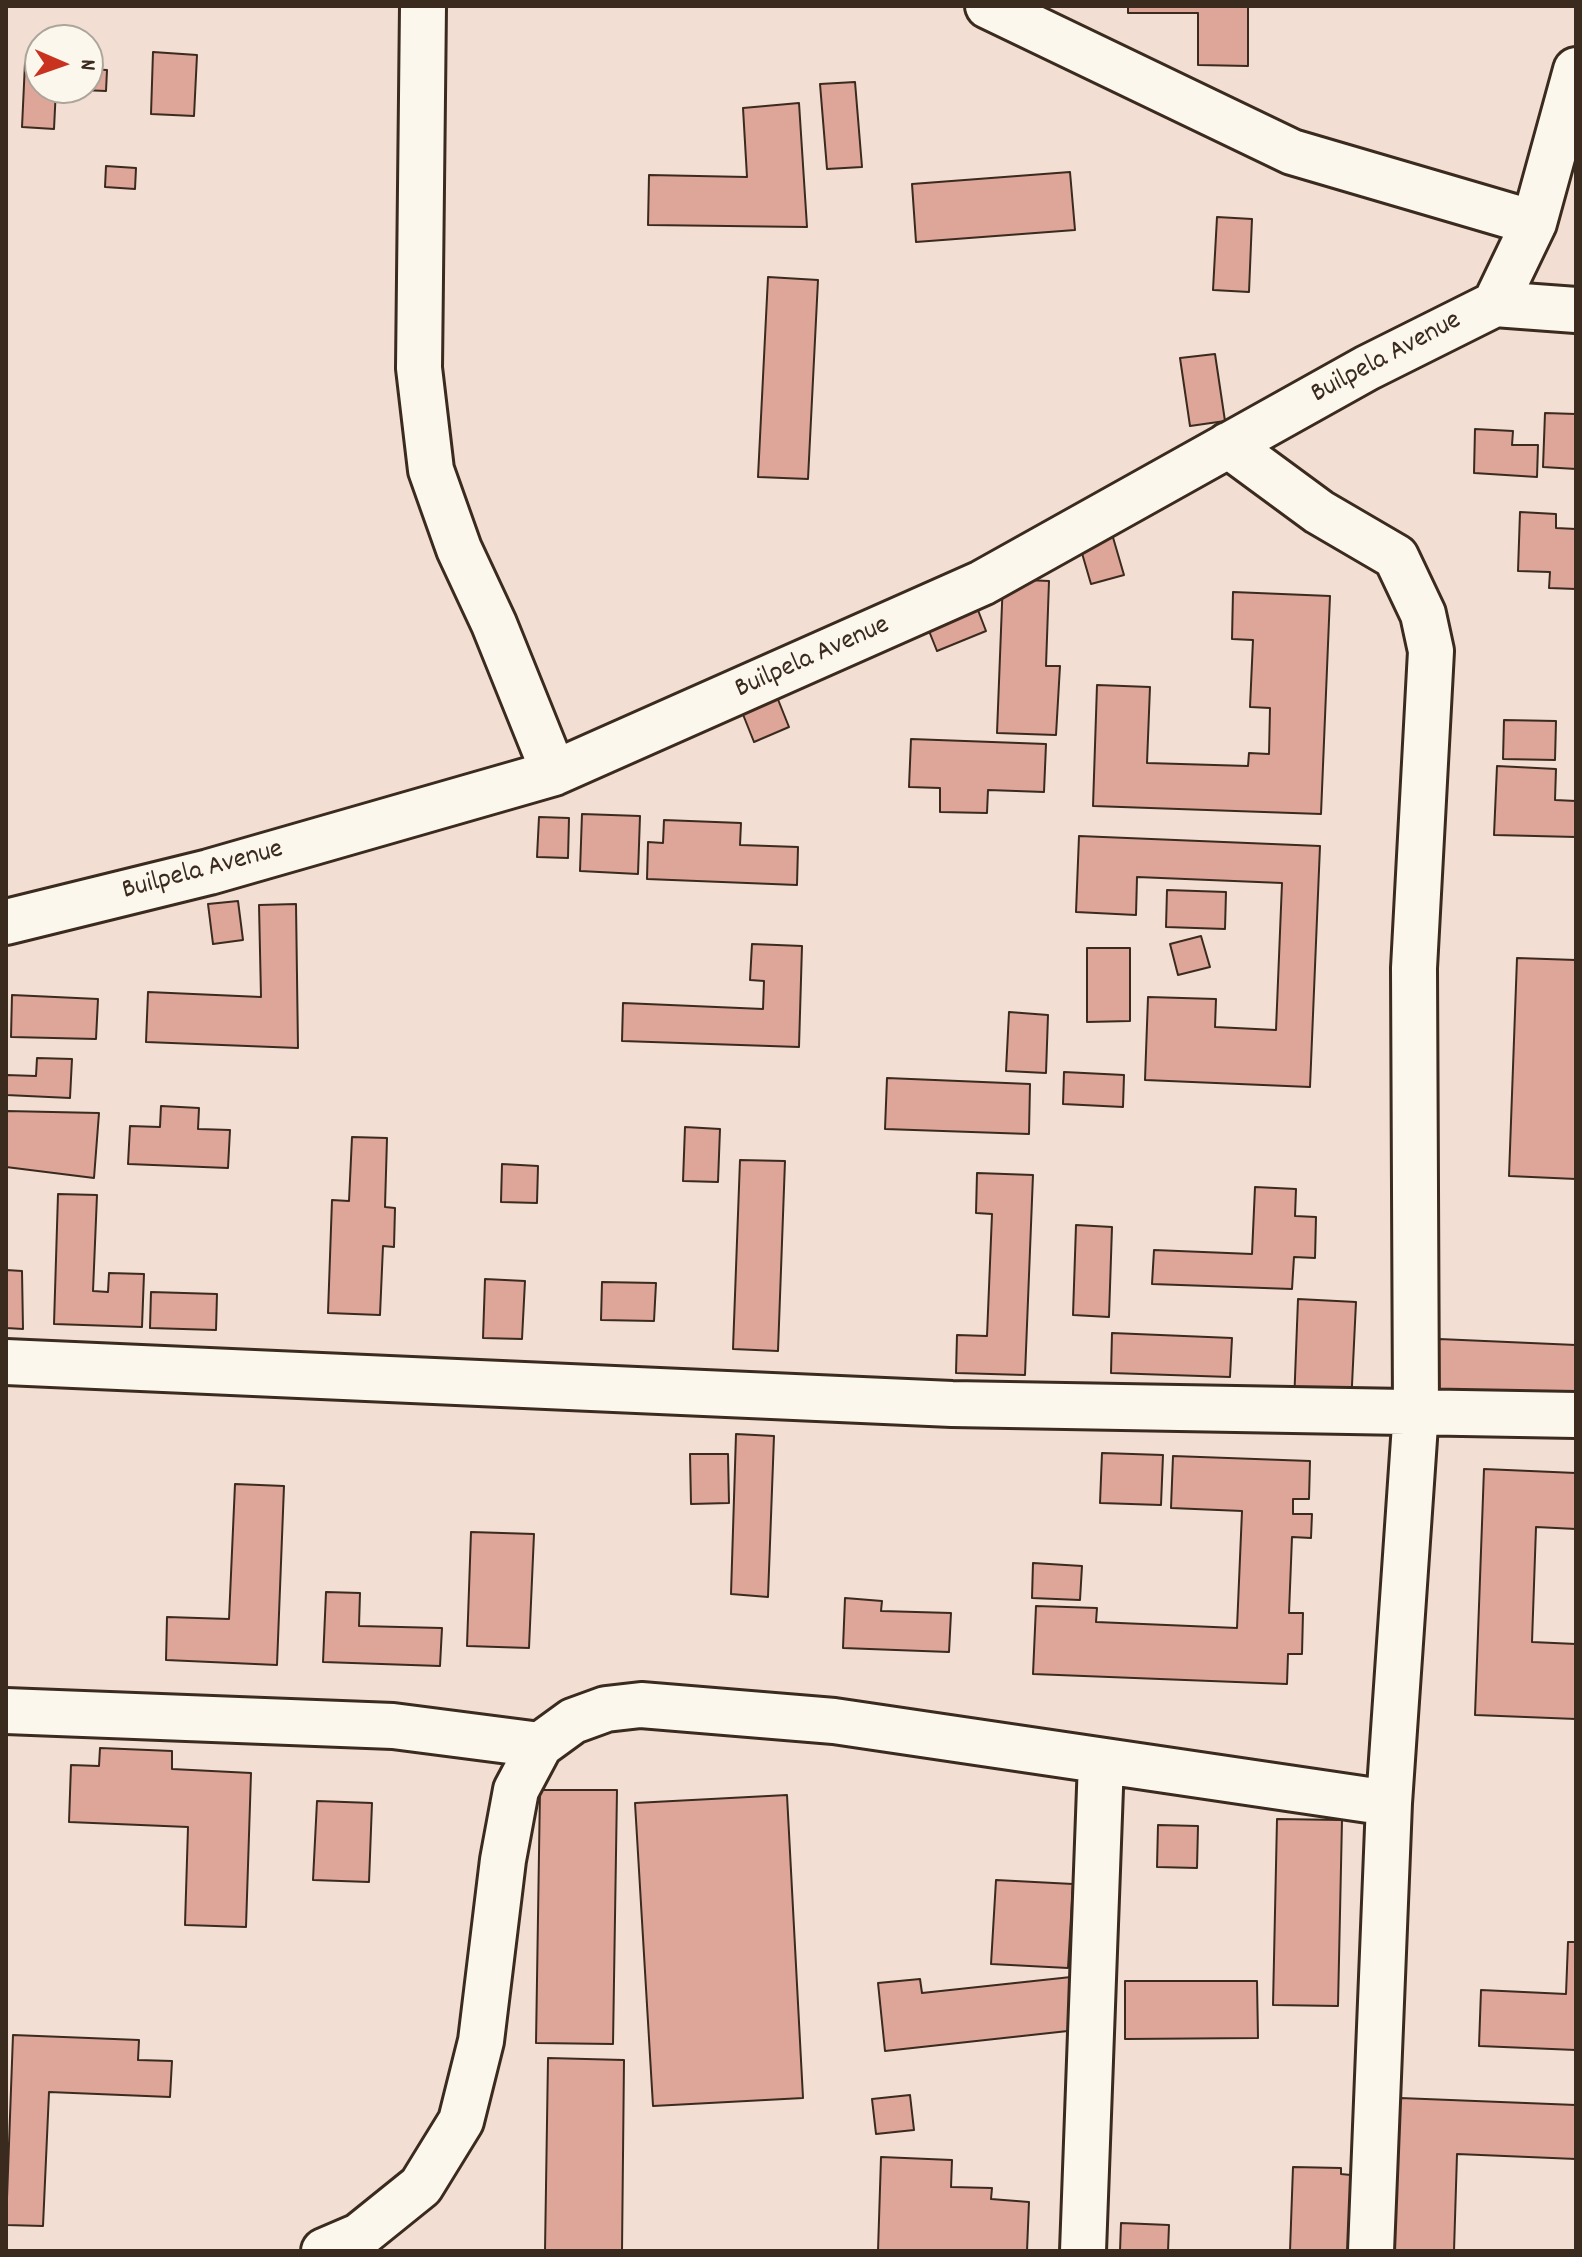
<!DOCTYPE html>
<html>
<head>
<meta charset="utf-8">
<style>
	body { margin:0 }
	#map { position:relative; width:1582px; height:2257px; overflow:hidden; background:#f2ded3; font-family:Dekko,sans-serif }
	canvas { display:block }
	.frame { position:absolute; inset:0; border:8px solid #3b2a1e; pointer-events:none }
	.north { position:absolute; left:24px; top:24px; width:80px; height:80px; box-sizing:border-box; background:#fbf7ec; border:2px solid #aea59a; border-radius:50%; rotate:92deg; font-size:22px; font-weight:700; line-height:32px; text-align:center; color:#3b2a1e }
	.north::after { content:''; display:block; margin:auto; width:28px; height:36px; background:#c8321e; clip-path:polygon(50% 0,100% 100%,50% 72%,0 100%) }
</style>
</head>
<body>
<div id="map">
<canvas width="1582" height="2257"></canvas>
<div class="frame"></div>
<div class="north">N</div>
</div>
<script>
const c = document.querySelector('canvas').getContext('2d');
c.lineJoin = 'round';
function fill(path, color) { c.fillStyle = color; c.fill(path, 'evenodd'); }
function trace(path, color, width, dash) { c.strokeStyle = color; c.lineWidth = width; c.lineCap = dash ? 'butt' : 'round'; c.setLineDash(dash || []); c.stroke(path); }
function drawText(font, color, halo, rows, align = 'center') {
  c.font = font + ' Dekko,sans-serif'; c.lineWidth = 8; c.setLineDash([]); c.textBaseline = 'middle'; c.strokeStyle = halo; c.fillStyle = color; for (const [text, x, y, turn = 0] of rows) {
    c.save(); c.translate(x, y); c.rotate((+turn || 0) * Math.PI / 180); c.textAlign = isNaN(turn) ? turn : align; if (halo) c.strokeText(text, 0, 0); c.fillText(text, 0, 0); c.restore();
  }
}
const building = new Path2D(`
	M 1128,6 L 1248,6 L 1248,66 L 1198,65 L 1198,13 L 1128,13 Z
	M 153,52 L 197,55 L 194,116 L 151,114 Z
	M 25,63 L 40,64 L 40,88 L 56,88 L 54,129 L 22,127 Z
	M 88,69 L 107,70 L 106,91 L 82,90 L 88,88 Z
	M 855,82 L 862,167 L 827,169 L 820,84 Z
	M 799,103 L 807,227 L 648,225 L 649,175 L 747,177 L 743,108 Z
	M 106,166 L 136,168 L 135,189 L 105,187 Z
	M 1070,172 L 1075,230 L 916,242 L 912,184 Z
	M 1217,217 L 1252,219 L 1249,292 L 1213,290 Z
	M 768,277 L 818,280 L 808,479 L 758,477 Z
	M 1215,354 L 1225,421 L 1190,426 L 1180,358 Z
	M 1545,413 L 1576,414 L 1576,469 L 1543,467 Z
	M 1475,429 L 1513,431 L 1512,445 L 1538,445 L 1537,477 L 1474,473 Z
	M 1520,512 L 1556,514 L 1556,528 L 1576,529 L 1576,589 L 1549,588 L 1550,572 L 1518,571 Z
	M 1112,534 L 1124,575 L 1091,584 L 1079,543 Z
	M 1003,579 L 1049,581 L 1046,666 L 1060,666 L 1056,735 L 997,733 Z
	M 1233,592 L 1330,596 L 1321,814 L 1093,806 L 1097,685 L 1150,687 L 1147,763 L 1248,766 L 1249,753 L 1269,754 L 1270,708 L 1250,707 L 1253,640 L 1232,639 Z
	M 976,605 L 986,631 L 937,651 L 927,626 Z
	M 773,687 L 789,727 L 754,742 L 738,702 Z
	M 1504,720 L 1556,721 L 1555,760 L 1503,759 Z
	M 911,739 L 1046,744 L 1044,792 L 988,790 L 987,813 L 940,812 L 940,788 L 909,787 Z
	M 1497,766 L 1556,769 L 1555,800 L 1576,801 L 1576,837 L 1494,835 Z
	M 582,814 L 640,816 L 638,874 L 580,871 Z
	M 539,817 L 569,818 L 568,858 L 537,857 Z
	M 664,820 L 741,823 L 740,845 L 798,847 L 797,885 L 647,879 L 648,842 L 663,843 Z
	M 1079,836 L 1320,846 L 1310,1087 L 1145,1080 L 1148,997 L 1216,999 L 1215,1027 L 1276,1030 L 1282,883 L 1137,877 L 1136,915 L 1076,912 Z
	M 1167,890 L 1226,892 L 1225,929 L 1166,927 Z
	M 238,901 L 243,940 L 213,944 L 208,904 Z
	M 296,904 L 298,1048 L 146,1042 L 148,992 L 261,997 L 259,905 Z
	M 1201,936 L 1210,967 L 1178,975 L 1170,944 Z
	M 752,944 L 802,946 L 799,1047 L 622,1041 L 623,1003 L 763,1009 L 764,981 L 750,980 Z
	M 1087,948 L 1130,948 L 1130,1021 L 1087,1022 Z
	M 1517,958 L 1576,960 L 1576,1179 L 1509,1176 Z
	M 12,995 L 98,999 L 96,1039 L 11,1037 Z
	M 1009,1012 L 1048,1015 L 1046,1073 L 1006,1071 Z
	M 37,1058 L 72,1059 L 70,1098 L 6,1095 L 6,1075 L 36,1076 Z
	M 1064,1072 L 1124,1075 L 1123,1107 L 1063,1104 Z
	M 887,1078 L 1030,1084 L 1029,1134 L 885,1129 Z
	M 161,1106 L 199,1108 L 198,1129 L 230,1130 L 228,1168 L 128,1164 L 130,1126 L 160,1127 Z
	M 6,1111 L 99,1113 L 94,1178 L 6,1167 Z
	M 685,1127 L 720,1129 L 718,1182 L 683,1181 Z
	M 352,1137 L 387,1138 L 385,1207 L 395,1208 L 394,1247 L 383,1246 L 380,1315 L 328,1313 L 332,1200 L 349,1201 Z
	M 740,1160 L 785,1161 L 778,1351 L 733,1349 Z
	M 502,1164 L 538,1166 L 537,1203 L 501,1202 Z
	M 977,1173 L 1033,1175 L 1025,1375 L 956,1373 L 957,1335 L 987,1336 L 992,1214 L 976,1213 Z
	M 1255,1187 L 1296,1189 L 1295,1216 L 1316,1217 L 1315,1258 L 1294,1257 L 1292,1289 L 1152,1284 L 1154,1250 L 1252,1254 Z
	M 58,1194 L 97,1195 L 93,1291 L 108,1292 L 109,1273 L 144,1274 L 142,1327 L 54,1324 Z
	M 1076,1225 L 1112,1227 L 1109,1317 L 1073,1315 Z
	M 6,1270 L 22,1271 L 23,1329 L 6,1328 Z
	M 485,1279 L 525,1281 L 522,1339 L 483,1338 Z
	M 602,1282 L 656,1283 L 654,1321 L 601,1320 Z
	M 151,1292 L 217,1294 L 216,1330 L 150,1328 Z
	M 1298,1299 L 1356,1302 L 1351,1406 L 1294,1404 Z
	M 1112,1333 L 1232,1338 L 1230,1377 L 1111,1373 Z
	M 1439,1339 L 1576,1345 L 1576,1403 L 1437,1397 Z
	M 736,1434 L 774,1436 L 768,1597 L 731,1594 Z
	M 1102,1453 L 1163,1455 L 1161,1505 L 1100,1503 Z
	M 690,1454 L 728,1454 L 729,1503 L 691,1504 Z
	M 1173,1456 L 1310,1461 L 1309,1499 L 1293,1499 L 1293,1514 L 1312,1514 L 1311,1538 L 1292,1537 L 1289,1613 L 1303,1613 L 1302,1654 L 1288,1654 L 1287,1684 L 1033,1674 L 1036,1606 L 1097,1608 L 1096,1622 L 1237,1628 L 1242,1511 L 1171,1508 Z
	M 1484,1469 L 1576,1473 L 1576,1529 L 1536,1527 L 1532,1642 L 1576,1644 L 1576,1719 L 1475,1715 Z
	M 235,1484 L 284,1486 L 277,1665 L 166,1660 L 167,1617 L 229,1619 Z
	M 471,1532 L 534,1534 L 529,1648 L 467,1646 Z
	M 1033,1563 L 1082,1566 L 1080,1600 L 1032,1598 Z
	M 326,1592 L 360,1593 L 359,1626 L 442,1628 L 440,1666 L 323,1662 Z
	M 845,1598 L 882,1601 L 881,1611 L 951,1613 L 949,1652 L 843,1648 Z
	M 100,1748 L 172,1751 L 172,1769 L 251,1773 L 246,1927 L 185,1925 L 188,1827 L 69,1822 L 71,1765 L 99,1766 Z
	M 540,1790 L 617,1790 L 613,2044 L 536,2043 Z
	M 787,1795 L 803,2098 L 653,2106 L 635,1803 Z
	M 317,1801 L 372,1803 L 369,1882 L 313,1880 Z
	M 1277,1819 L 1342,1820 L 1338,2006 L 1273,2005 Z
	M 1158,1825 L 1198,1826 L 1197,1868 L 1157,1867 Z
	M 996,1880 L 1073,1884 L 1068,1968 L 991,1964 Z
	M 1568,1942 L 1576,1942 L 1576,2050 L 1479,2046 L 1481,1990 L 1566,1994 Z
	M 1071,1977 L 1077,2030 L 885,2051 L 878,1983 L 920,1979 L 922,1993 Z
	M 1125,1981 L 1257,1981 L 1258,2038 L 1125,2039 Z
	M 13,2035 L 139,2040 L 138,2060 L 172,2061 L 170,2097 L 49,2092 L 43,2226 L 6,2225 Z
	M 548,2058 L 624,2060 L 622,2251 L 545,2251 Z
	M 910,2095 L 914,2130 L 876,2134 L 872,2099 Z
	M 1400,2098 L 1576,2105 L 1576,2159 L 1457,2154 L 1454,2251 L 1394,2251 Z
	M 881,2157 L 952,2160 L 951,2187 L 992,2188 L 991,2199 L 1029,2202 L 1027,2251 L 878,2251 Z
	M 1293,2167 L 1341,2168 L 1341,2174 L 1351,2175 L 1348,2251 L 1290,2251 Z
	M 1121,2223 L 1169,2225 L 1168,2251 L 1120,2251 Z`);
fill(building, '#dea599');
trace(building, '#3b2a1e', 2);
const minor = new Path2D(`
	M 423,6 L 419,368 L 431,470 L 459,549 L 494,624 L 554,773
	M 988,6 L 1292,152 L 1534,223
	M 1495,304 L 1534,223 L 1576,70
	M 1228,445 L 1319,512 L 1396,557 L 1423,614 L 1431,651 L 1414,968 L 1416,1410 L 1389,1803 L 1371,2251
	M 6,922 L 209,872 L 554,773 L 982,583 L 1367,368 L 1495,304 L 1576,310
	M 6,1362 L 952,1404 L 1576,1415
	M 6,1711 L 393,1726 L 540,1745
	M 324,2251 L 359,2236 L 421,2186 L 461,2121 L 481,2041 L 503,1860 L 516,1790 L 540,1745 L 573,1721 L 606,1709 L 641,1705 L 834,1721 L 1389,1803
	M 1083,2251 L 1101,1761`);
trace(minor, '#3b2a1e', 50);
trace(minor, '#fbf7ec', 44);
drawText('28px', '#3b2a1e', '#fbf7ec', [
	["Builpela Avenue",1387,359,-28],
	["Builpela Avenue",813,659,-24],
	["Builpela Avenue",203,872,-15]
]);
</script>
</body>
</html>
